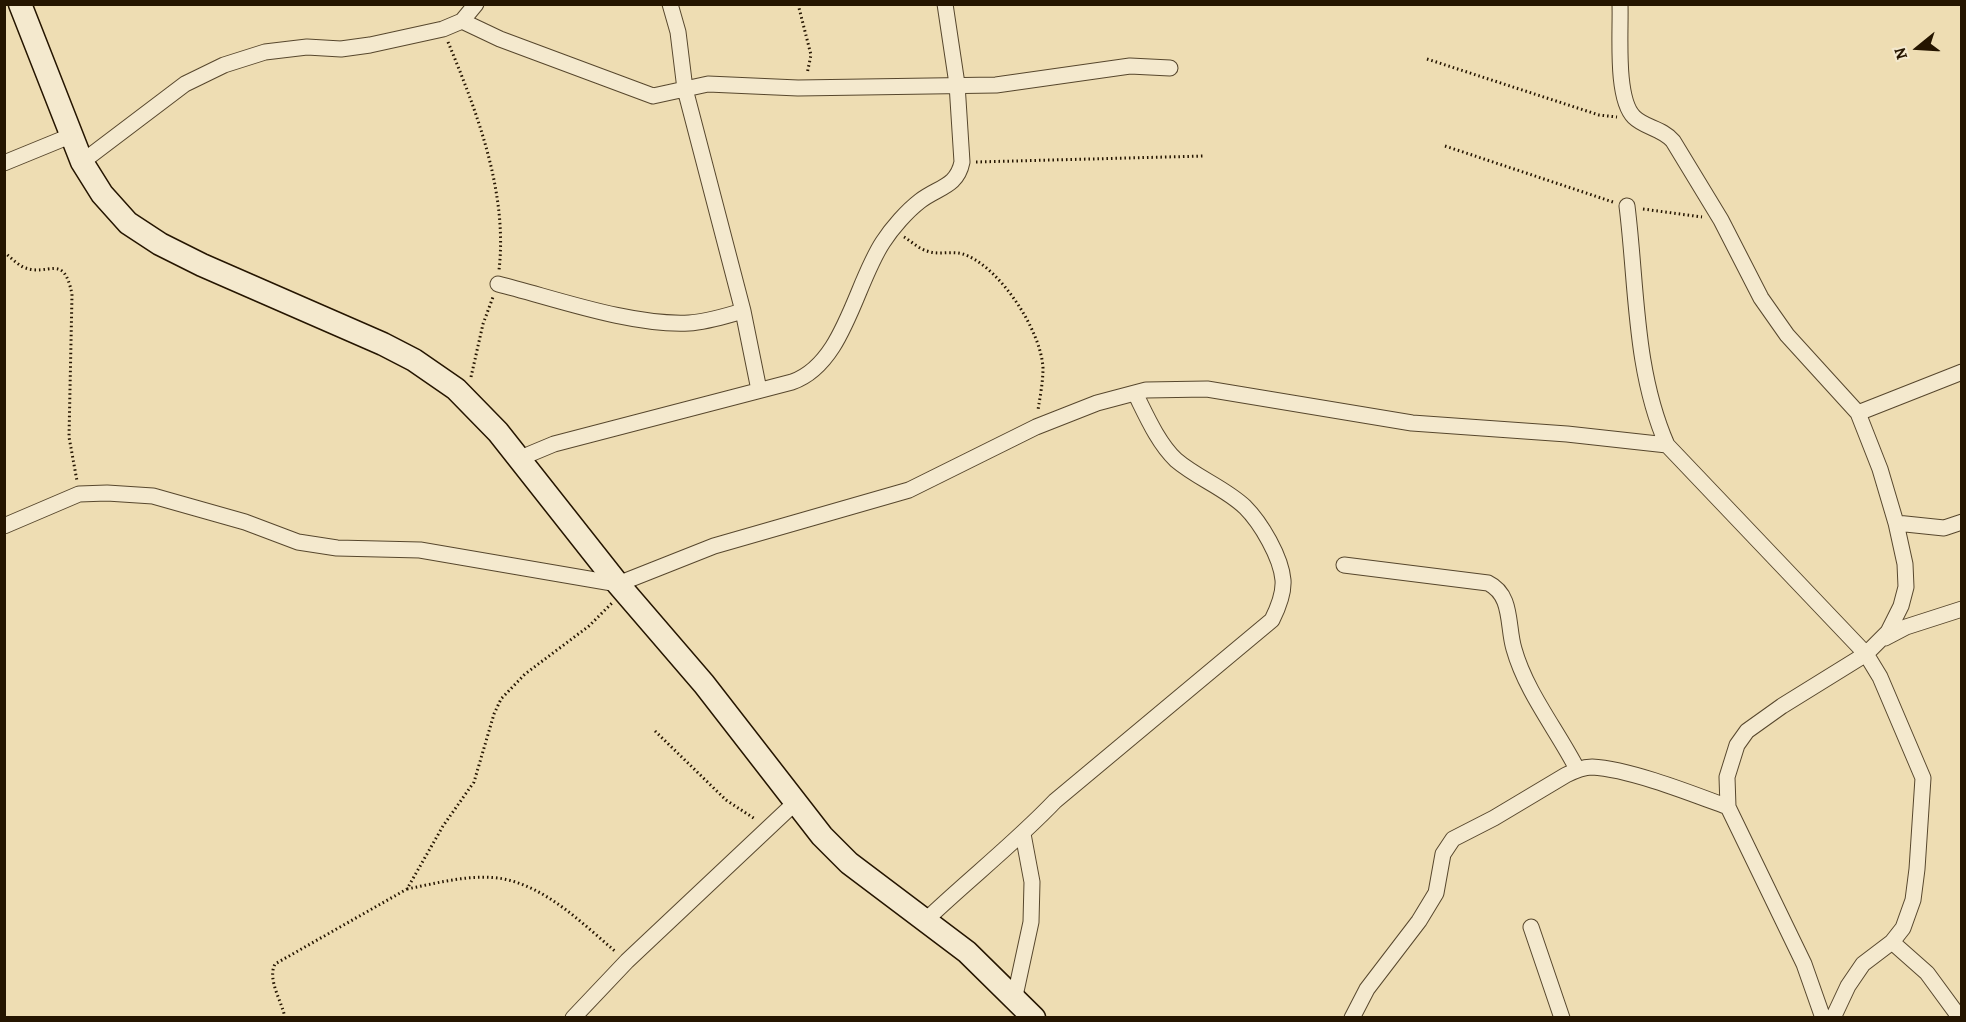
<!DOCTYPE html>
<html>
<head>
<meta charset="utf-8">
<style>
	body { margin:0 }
	#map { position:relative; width:1966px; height:1022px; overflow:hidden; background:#eeddb3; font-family:Alegreya,serif }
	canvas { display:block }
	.frame { position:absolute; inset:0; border:6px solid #251500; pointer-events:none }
	.north { position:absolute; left:1888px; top:18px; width:60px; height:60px; -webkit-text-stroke:4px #f4e9ce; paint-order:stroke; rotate:252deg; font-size:16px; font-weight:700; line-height:24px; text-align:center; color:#251500 }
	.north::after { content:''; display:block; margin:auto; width:21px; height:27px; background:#251500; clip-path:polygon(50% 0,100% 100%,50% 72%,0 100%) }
</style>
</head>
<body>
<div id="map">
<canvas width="1966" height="1022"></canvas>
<div class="frame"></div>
<div class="north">N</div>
</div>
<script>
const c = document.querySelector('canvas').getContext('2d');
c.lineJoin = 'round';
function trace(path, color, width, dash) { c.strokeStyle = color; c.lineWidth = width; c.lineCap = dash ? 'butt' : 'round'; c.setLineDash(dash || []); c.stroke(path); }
const minor = new Path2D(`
	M 670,4 L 678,32 L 685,89 L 743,311 L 759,390
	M 1620,4 C 1621,32 1615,98 1634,117 C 1645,128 1662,128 1673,141 L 1721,220 L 1761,298 L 1787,335 L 1858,413 L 1880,469 L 1896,523 L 1905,564 L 1906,587 L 1901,606 L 1888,632 L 1866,654 L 1782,706 L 1747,731 L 1737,745 L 1727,777 L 1728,807 L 1804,964 L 1823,1018
	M 462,21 L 500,39 L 653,96 L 708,84 L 798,88 L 996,85 L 1130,66 L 1170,68
	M 82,162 L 185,84 L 224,65 L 265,52 L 307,47 L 341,49 L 370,45 L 443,29 L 462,21 L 476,4
	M 4,163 L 70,136
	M 1627,206 C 1637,286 1634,370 1667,445 L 1866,654 L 1880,677 L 1923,778 L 1917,869 L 1913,900 L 1903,928 L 1892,942 L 1863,964 L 1848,986 L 1833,1018
	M 498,284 C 554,298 631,326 689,323 C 707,322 725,316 743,311
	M 1858,413 L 1962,372
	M 518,459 L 554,444 L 792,382 C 844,364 855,284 883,242 C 892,228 907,211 920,201 C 938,187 957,187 962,162 L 957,84 L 945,4
	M 1896,523 L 1944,528 L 1962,522
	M 4,526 L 79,494 L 107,493 L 153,496 L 245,522 L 298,542 L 337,548 L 420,550 L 618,584 L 714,546 L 909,490 L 1036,427 L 1097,403 L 1146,390 L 1207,389 L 1412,423 L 1567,434 L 1667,445
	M 1344,565 L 1488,583 C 1513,595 1507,626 1514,649 C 1526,692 1557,730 1577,769
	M 1885,638 L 1906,627 L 1962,609
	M 927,919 C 969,879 1015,843 1055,801 L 1272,620 C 1278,608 1284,593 1283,580 C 1281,557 1261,523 1245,507 C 1225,488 1197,478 1176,460 C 1158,443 1146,415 1135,393
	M 1531,927 L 1562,1018
	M 1892,942 L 1927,973 L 1960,1018
	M 1015,996 L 1031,922 L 1032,882 L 1023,834
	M 573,1018 L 627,961 L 797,801
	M 1352,1018 L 1367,989 L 1419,921 L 1436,893 L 1443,854 L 1453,839 L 1494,818 L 1566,775 C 1574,771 1582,767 1592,767 C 1630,769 1693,794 1728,807`);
const secondary = new Path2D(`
	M 20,4 L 82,162 L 102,194 L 128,223 L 160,244 L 202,265 L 383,344 L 414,360 L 456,389 L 498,432 L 618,584 L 704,684 L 822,836 L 849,863 L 967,952 L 1034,1018`);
trace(minor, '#57472d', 17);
trace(secondary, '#251500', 25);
trace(new Path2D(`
	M 798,4 L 811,55 L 807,74
	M 448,42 C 477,112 508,193 499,270
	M 1427,59 L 1599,115 L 1617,117
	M 1445,146 L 1613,202
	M 976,162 L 1204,156
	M 1643,209 L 1702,217
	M 904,237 C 911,241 919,249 927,251 C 941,256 954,249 968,256 C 1002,271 1041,331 1043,368 C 1043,382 1040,397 1038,410
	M 4,252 C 10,257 16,263 23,267 C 49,278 63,251 72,294 L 69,437 L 77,481
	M 471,377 L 483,324 L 493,297
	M 655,731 L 726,800 L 755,819
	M 407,889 C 438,883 473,873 504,879 C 548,888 584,925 616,952
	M 285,1018 C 282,1001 267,980 275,964 L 407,889 L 443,826 L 474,782 L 494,714 L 501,699 L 525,674 L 589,626 L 612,603`), '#251500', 3, [1.5, 3]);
trace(minor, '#f4e9ce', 15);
trace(secondary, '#f4e9ce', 22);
</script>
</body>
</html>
